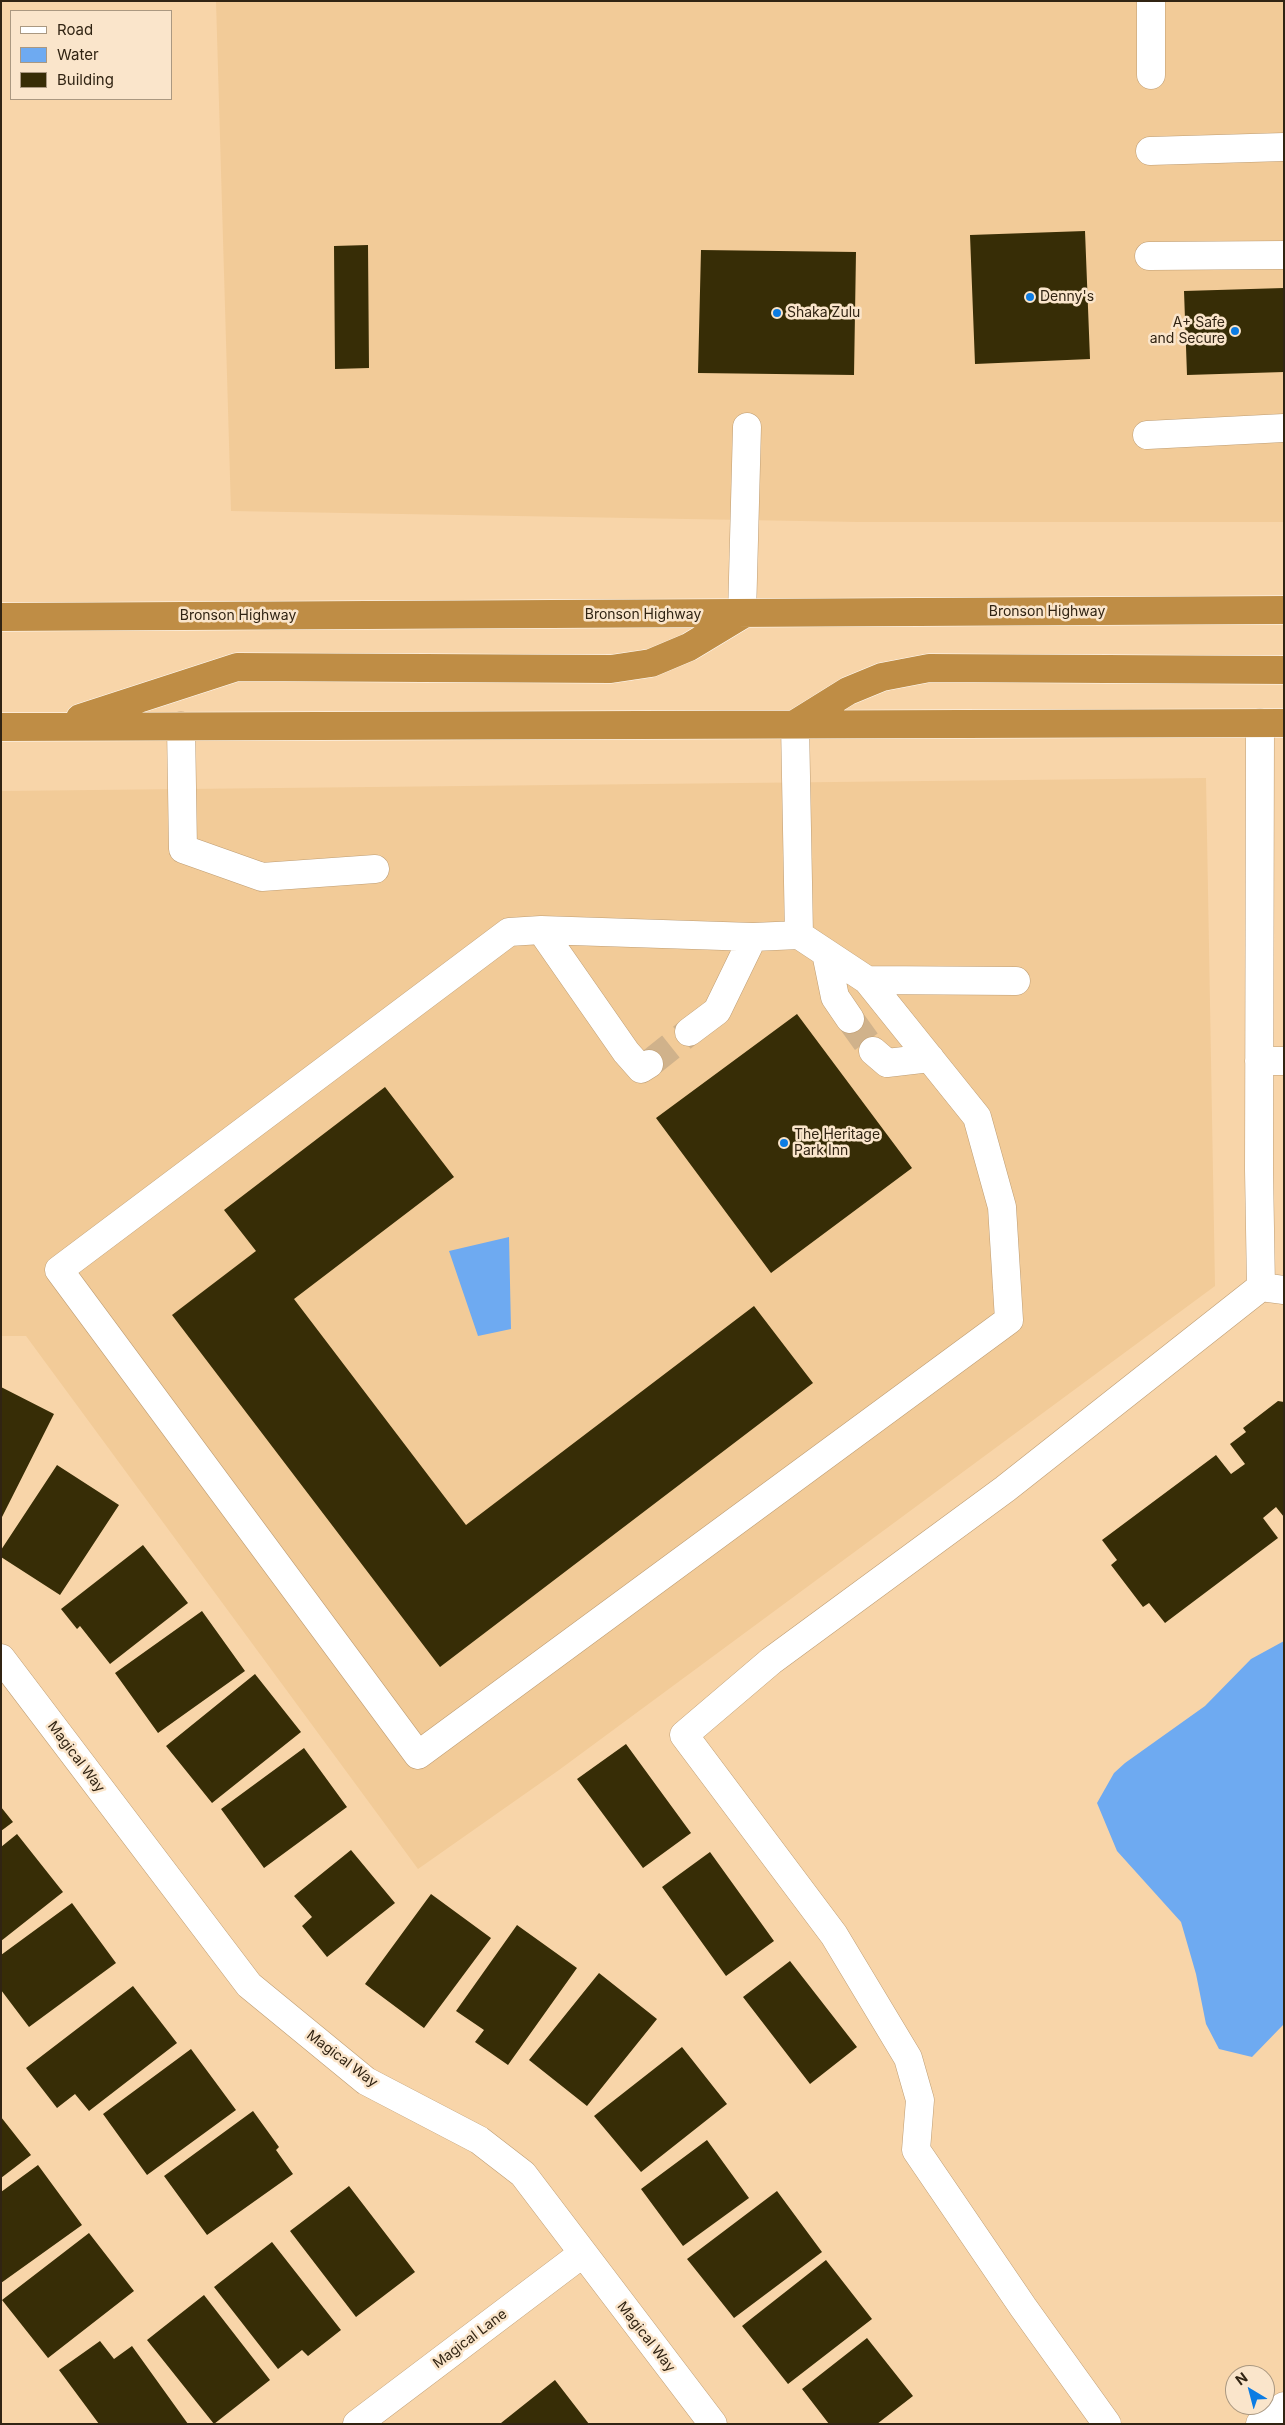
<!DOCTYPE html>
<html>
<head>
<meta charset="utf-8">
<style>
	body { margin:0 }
	#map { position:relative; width:1285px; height:2425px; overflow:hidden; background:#f8d5a9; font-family:Inter,sans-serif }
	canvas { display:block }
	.frame { position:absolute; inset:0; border:2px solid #312413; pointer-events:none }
	.legend { position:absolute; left:10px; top:10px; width:162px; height:90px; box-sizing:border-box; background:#fae5cb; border:1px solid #aa9881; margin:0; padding:6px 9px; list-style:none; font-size:15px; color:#312413 }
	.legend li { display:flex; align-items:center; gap:10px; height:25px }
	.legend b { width:25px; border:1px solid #aa9881 }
	.north { position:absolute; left:1225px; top:2365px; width:50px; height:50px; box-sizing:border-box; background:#fae5cb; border:1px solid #aa9881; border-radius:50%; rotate:323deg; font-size:14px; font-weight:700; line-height:20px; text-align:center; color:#312413 }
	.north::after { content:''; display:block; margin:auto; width:18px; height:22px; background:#0c7ce3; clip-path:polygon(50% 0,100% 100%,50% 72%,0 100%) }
</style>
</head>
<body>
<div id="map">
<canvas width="1285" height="2425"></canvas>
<div class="frame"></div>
<ul class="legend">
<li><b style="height:6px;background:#fff"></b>Road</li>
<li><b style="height:14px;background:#6eaaf1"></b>Water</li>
<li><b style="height:14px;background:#372d06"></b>Building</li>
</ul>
<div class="north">N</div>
</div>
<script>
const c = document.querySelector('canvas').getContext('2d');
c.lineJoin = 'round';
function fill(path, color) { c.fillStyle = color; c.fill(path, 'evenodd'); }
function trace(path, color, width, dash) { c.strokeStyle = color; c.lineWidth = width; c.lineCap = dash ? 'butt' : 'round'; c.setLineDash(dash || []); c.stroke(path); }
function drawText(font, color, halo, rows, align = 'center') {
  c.font = font + ' Inter,sans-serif'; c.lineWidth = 5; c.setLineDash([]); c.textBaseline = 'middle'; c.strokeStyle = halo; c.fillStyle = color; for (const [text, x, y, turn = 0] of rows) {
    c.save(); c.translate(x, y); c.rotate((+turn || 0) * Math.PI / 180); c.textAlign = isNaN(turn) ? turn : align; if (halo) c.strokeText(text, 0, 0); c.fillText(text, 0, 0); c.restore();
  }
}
fill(new Path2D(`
	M 216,1 L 1284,1 L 1284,522 L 858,522 L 231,511 Z
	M 1206,778 L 1215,1286 L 559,1770 L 418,1869 L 26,1336 L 1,1336 L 1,791 Z`), '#f2cb98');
fill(new Path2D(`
	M 509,1237 L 511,1329 L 478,1336 L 449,1251 Z
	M 1284,1641 L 1284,2024 L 1252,2057 L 1219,2049 L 1206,2024 L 1196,1974 L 1181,1922 L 1117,1851 L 1097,1803 L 1114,1773 L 1125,1763 L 1205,1706 L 1251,1659 Z`), '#6eaaf1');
fill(new Path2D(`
	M 1085,231 L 1090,359 L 975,364 L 970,235 Z
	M 368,245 L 369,368 L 335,369 L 334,246 Z
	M 701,250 L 856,252 L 854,375 L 698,373 Z
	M 1284,288 L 1284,372 L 1187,375 L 1184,291 Z
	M 797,1014 L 912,1168 L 771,1273 L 656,1118 Z
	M 385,1087 L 454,1177 L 294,1299 L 466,1525 L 754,1306 L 813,1383 L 440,1667 L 172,1315 L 256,1251 L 224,1210 Z
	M 1,1387 L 54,1414 L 1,1519 Z
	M 1278,1401 L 1284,1402 L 1284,1517 L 1276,1507 L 1263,1518 L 1278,1538 L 1165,1623 L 1149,1603 L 1143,1607 L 1111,1565 L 1117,1560 L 1102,1540 L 1216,1455 L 1231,1474 L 1245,1464 L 1230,1444 L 1246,1432 L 1243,1428 Z
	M 57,1465 L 119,1505 L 60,1595 L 1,1557 L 1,1550 Z
	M 143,1545 L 188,1603 L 110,1664 L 80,1626 L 77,1629 L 61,1609 Z
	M 202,1611 L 245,1671 L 158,1733 L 115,1673 Z
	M 255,1674 L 301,1732 L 212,1803 L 166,1746 Z
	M 626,1744 L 691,1833 L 643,1868 L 577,1779 Z
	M 304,1748 L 347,1807 L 264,1868 L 221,1809 Z
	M 1,1807 L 13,1822 L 1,1831 Z
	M 17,1834 L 63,1892 L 1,1941 L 1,1847 Z
	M 351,1850 L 395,1903 L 327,1957 L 302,1926 L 312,1917 L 294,1896 Z
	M 710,1852 L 774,1941 L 726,1976 L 662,1887 Z
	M 431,1894 L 491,1938 L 424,2028 L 365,1984 Z
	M 72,1903 L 116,1963 L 29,2027 L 1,1990 L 1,1955 Z
	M 517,1925 L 577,1968 L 508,2065 L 475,2042 L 484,2030 L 456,2011 Z
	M 790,1961 L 857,2047 L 810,2084 L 743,1997 Z
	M 599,1973 L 657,2019 L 587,2106 L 529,2060 Z
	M 133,1986 L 177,2043 L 89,2111 L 75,2094 L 57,2108 L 26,2068 Z
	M 682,2047 L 727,2104 L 641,2172 L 594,2116 Z
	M 191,2049 L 236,2110 L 147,2175 L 103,2114 Z
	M 253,2111 L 279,2147 L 276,2150 L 293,2174 L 207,2235 L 164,2176 Z
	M 1,2117 L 31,2155 L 1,2178 Z
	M 707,2140 L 749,2198 L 683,2246 L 641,2189 Z
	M 38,2165 L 82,2225 L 1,2283 L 1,2192 Z
	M 349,2186 L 415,2272 L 356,2317 L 290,2231 Z
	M 777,2191 L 822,2252 L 734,2318 L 687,2259 Z
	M 89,2233 L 134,2291 L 48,2358 L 2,2300 Z
	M 272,2242 L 341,2330 L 308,2356 L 302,2350 L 278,2369 L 214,2287 Z
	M 826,2260 L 872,2319 L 788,2384 L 742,2326 Z
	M 204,2295 L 270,2380 L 214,2424 L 147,2340 Z
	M 867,2338 L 913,2396 L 877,2424 L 829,2424 L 802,2389 Z
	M 100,2341 L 114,2359 L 132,2346 L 188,2424 L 99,2424 L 59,2370 Z
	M 555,2380 L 589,2424 L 502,2424 L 501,2423 Z`), '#372d06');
trace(new Path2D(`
	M 850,1019 L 873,1051
	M 649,1064 L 689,1032`), '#d0b28b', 28, [28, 14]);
const minor = new Path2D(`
	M 1151,75 L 1151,1
	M 1150,151 L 1284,147
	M 1149,256 L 1284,255
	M 1147,435 L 1284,428
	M 742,615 L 747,427
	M 1260,723 L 1259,1170 L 1261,1287 L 1284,1290
	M 795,724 L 799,935 L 867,980 L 977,1117 L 1002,1207 L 1009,1320 L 418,1755 L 59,1270 L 509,932 L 541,930 L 753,937 L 799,935
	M 181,726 L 183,849 L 262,877 L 375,869
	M 541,930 L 626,1052 L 641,1069 L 649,1064
	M 826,953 L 835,997 L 850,1019
	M 867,980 L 1016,981
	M 689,1032 L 717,1011 L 753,937
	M 873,1051 L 887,1063 L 930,1058
	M 1259,1061 L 1284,1061
	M 1,1658 L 249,1985 L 366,2081 L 479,2140 L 523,2174 L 713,2424
	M 357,2424 L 582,2254
	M 1107,2424 L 1023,2307 L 916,2150 L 920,2100 L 908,2058 L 834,1935 L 684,1735 L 771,1661 L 1005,1489 L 1261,1287
	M 1260,2424 L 1284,2406`);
const highway = new Path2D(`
	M 1,617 L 1284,610
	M 80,718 L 237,667 L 611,669 L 651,663 L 689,647 L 742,615
	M 795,724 L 848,691 L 882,677 L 929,668 L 1284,670
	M 1,727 L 1284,723`);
trace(minor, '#be9d73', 29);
trace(highway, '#fff', 29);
trace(minor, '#fff', 28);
trace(highway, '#bf8d45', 28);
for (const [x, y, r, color] of [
	[1030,297,5,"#0c7ce3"],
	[777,313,5,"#0c7ce3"],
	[1235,331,5,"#0c7ce3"],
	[784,1143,5,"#0c7ce3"]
]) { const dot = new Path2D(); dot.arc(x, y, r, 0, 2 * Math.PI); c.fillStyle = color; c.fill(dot); trace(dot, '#fae5cb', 2); }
drawText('14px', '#312413', '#fae5cb', [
	["Denny's",1040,297],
	["Shaka Zulu",787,313],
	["A+ Safe",1225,323,"right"],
	["and Secure",1225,339,"right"],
	["The Heritage",794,1135],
	["Park Inn",794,1151]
], 'left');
drawText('14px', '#312413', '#fae5cb', [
	["Bronson Highway",1047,612],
	["Bronson Highway",643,615],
	["Bronson Highway",238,616],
	["Magical Way",76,1757,53],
	["Magical Way",342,2059,37],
	["Magical Way",646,2337,52],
	["Magical Lane",470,2339,-37]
]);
</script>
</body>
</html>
